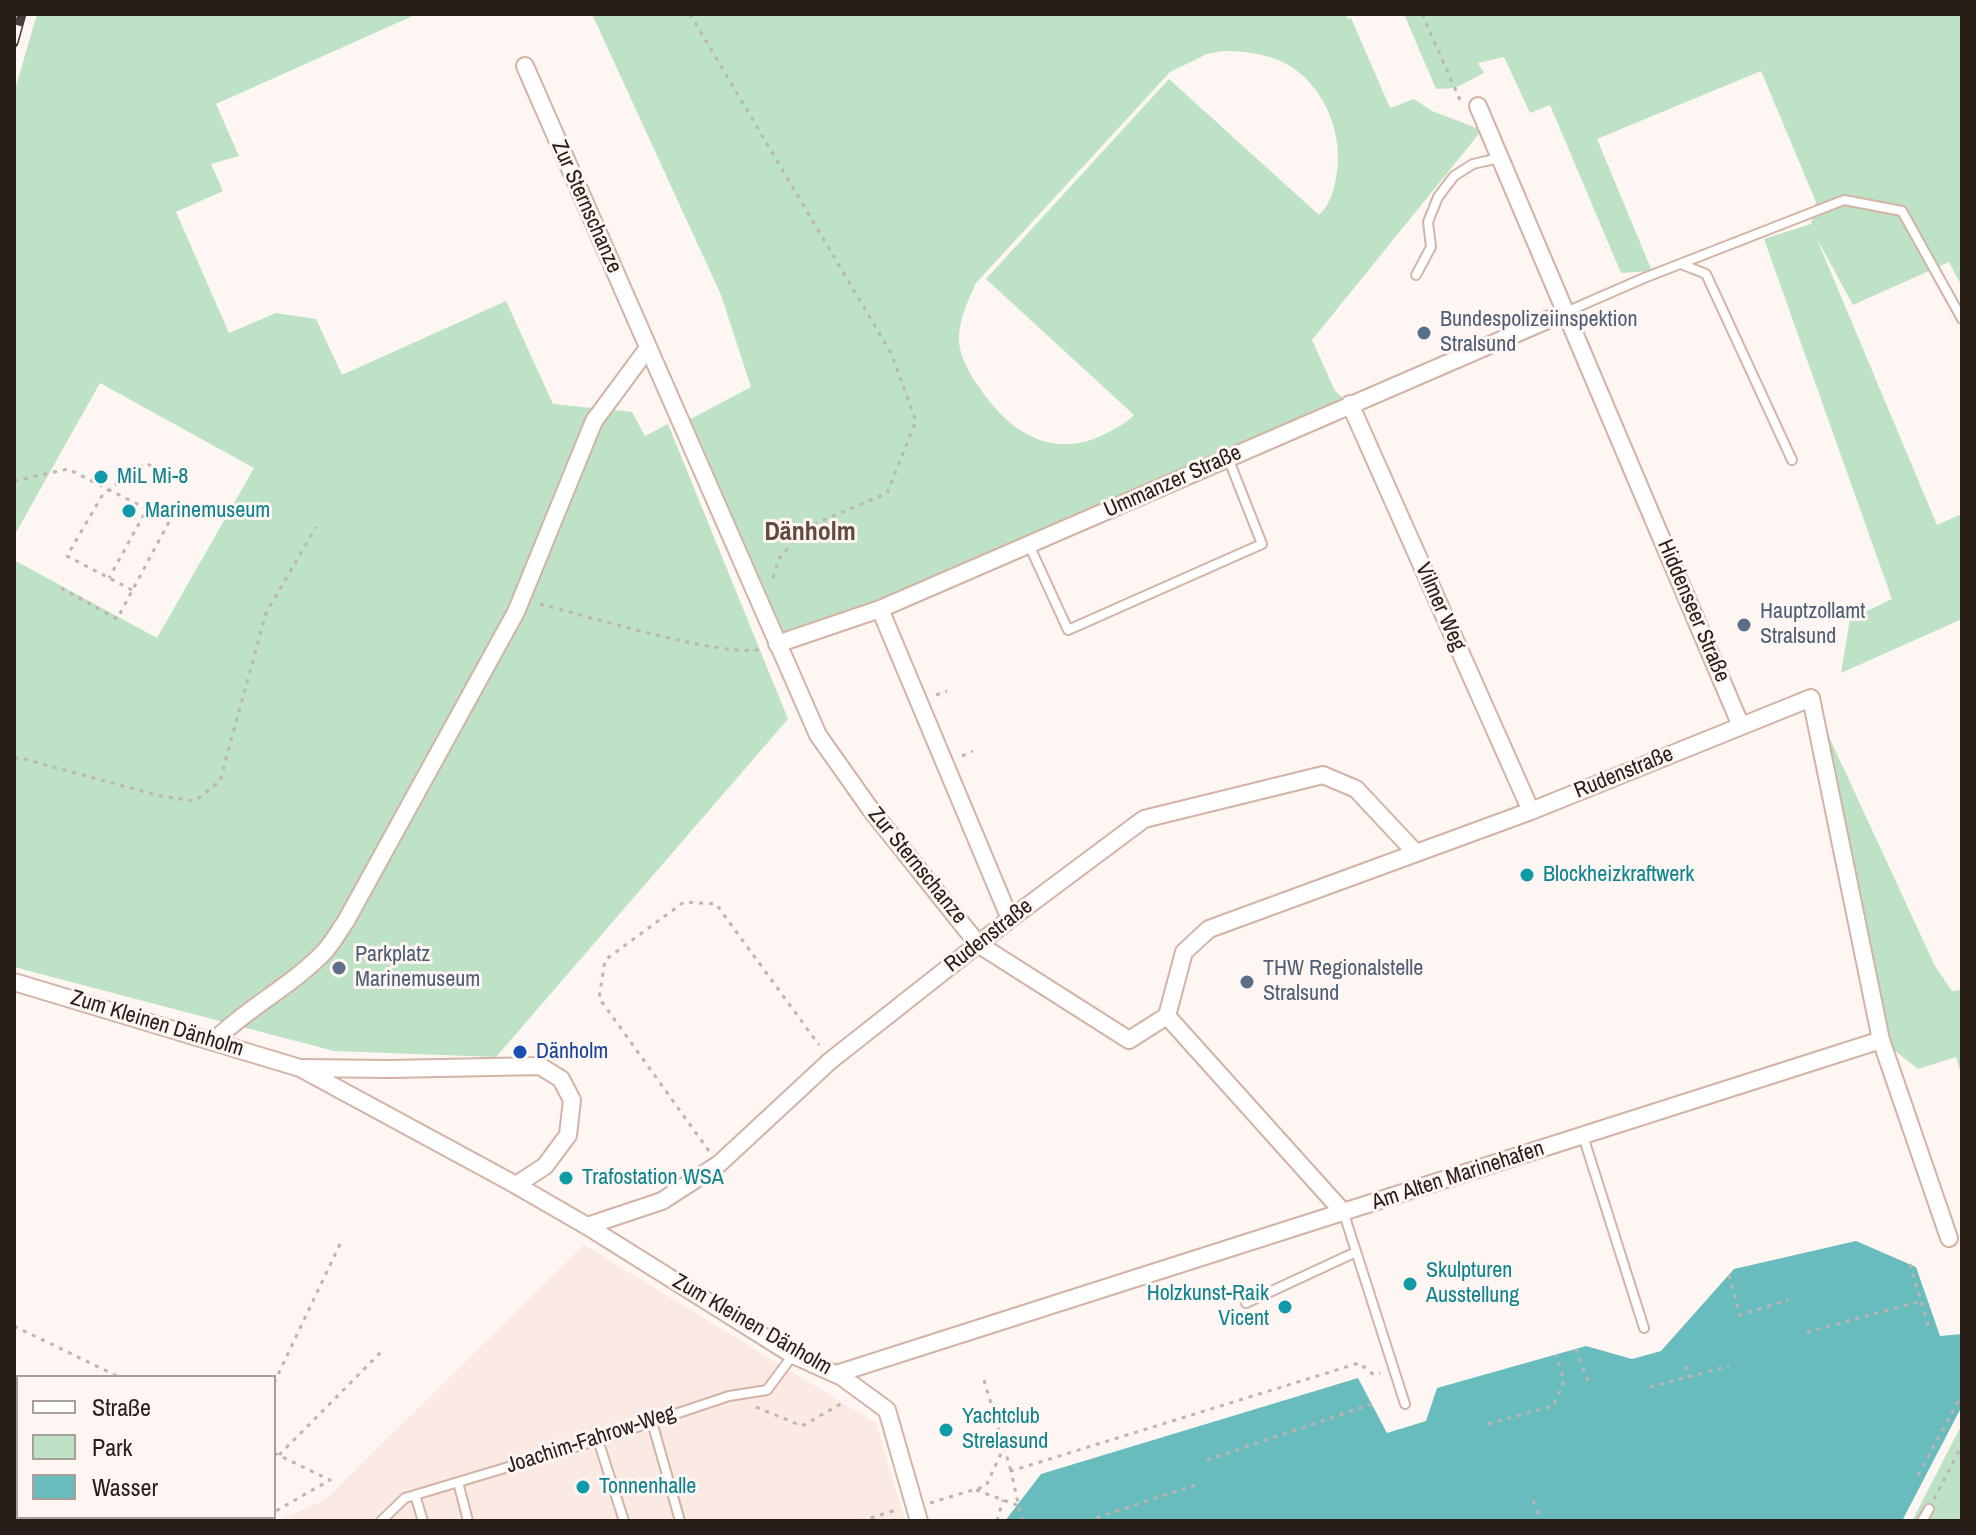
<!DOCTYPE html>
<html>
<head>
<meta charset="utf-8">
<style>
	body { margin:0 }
	#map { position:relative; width:1976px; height:1535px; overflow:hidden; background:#fdf6f3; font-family:"Archivo Narrow",sans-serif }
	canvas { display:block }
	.frame { position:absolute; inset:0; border:16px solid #291d18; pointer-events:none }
	.legend { position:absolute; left:16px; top:1375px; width:260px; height:144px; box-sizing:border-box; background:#fdf6f3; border:2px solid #a89f9b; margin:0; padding:10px 14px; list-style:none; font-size:24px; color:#291d18 }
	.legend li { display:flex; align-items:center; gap:16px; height:40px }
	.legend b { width:40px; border:2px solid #a89f9b }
</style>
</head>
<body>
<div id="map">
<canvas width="1976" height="1535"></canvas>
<div class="frame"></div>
<ul class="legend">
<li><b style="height:10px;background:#fff"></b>Straße</li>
<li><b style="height:22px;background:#bee2c5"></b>Park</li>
<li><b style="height:22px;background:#68bcbd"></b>Wasser</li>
</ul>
</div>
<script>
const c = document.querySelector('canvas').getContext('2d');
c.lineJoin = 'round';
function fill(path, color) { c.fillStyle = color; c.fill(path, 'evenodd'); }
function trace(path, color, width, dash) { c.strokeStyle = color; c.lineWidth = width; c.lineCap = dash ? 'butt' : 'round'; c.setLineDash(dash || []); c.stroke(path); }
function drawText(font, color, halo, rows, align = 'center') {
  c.font = font + ' "Archivo Narrow",sans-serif'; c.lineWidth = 6; c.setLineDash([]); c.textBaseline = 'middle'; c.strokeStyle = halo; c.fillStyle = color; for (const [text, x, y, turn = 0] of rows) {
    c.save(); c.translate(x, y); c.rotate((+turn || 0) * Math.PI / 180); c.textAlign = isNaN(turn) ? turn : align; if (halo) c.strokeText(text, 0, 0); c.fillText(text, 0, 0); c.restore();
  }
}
fill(new Path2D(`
	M 584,1245 L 876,1423 L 905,1521 L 276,1521 L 325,1500 Z`), '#fbeae3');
fill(new Path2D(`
	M 37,14 L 417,14 L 216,104 L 239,156 L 211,164 L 223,191 L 176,212 L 229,333 L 276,313 L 316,319 L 342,375 L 506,301 L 553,404 L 632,412 L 645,436 L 668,424 L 788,719 L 496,1057 L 334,1051 L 14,967 L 14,560 L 157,638 L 254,468 L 100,383 L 14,536 L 14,93 Z
	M 592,14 L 1346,14 L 1348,19 L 1351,18 L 1390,108 L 1414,99 L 1432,111 L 1482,130 L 1312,340 L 1335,391 L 1350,404 L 777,644 L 681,424 L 751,387 L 721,295 ZM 1223,51 C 1241,51 1261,53 1278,60 C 1324,79 1347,137 1335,183 C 1332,196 1328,207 1319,215 L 1169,79 L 986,279 L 1134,415 C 1125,424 1115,429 1103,435 C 1051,460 1008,431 979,387 C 969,373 958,354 959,336 C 960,318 968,300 976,283 L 1170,72 L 1207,54 Z
	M 1404,14 L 1962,14 L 1962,287 L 1949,262 L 1853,305 L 1816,237 L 1937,525 L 1962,514 L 1962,619 L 1841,673 L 1850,619 L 1892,599 L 1764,239 L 1811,224 L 1816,202 L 1761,71 L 1597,139 L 1652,271 L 1621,273 L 1550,105 L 1530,113 L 1504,57 L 1478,63 L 1484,73 L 1455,88 L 1436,89 Z
	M 1811,698 L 1935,966 L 1952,991 L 1962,990 L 1962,1077 L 1956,1057 L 1918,1069 L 1881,1040 Z
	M 1962,1424 L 1962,1521 L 1912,1521 Z`), '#bee2c5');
fill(new Path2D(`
	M 1856,1241 L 1916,1267 L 1940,1336 L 1962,1334 L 1962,1406 L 1902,1521 L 1005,1521 L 1041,1474 L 1358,1378 L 1387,1433 L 1426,1421 L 1437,1388 L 1586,1346 L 1632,1359 L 1661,1351 L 1734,1269 Z`), '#68bcbd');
const lane = new Path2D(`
	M 1681,264 L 1706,274 L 1792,460
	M 1416,275 L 1431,247 L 1428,222 L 1438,197 L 1454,176 L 1473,164 L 1499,158
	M 1566,312 L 1644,278 L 1844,200 L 1902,211 L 1962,319
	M 1029,545 L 1068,630 L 1262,544 L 1228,458
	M 1583,1136 L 1644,1328
	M 1344,1214 L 1405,1404
	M 1246,1303 L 1356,1252
	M 652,1422 L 680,1521
	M 598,1440 L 624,1521
	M 458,1482 L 468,1521
	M 415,1495 L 423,1521
	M 381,1521 L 405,1498 L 598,1440 L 729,1396 L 767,1390 L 793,1355
	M 1922,1521 L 1929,1509`);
const street = new Path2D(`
	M 525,66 L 818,735 L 871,810 L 978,944 L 1129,1040 L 1167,1016 L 1344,1213
	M 1478,106 L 1741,726
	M 1350,404 L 1531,811
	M 880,609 L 1010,919
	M 777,644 L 880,609 L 1566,312
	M 14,982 L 300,1068 L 516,1185 L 587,1226 L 793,1355 L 842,1377 L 887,1410 L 919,1521
	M 1167,1016 L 1184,952 L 1209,929 L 1531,811 L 1811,698 L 1881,1040
	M 214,1041 C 248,1007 292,986 325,951 C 333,942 339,931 346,921 L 516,612 L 594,421 L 648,348
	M 303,1068 L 390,1069 L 540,1066 L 561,1079 L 572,1100 L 568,1135 L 545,1166 L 516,1185
	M 587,1226 L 662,1201 L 719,1164 L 830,1061 L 1010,919 L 1144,819 L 1323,775 L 1356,789 L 1415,852
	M 836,1374 L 1881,1040 L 1949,1238`);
trace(lane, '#d3b3a5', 12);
trace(street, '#d3b3a5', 20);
trace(new Path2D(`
	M 690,14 L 891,353 L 916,421 L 887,493 L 803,529 L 779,559 L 771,584
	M 1422,14 L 1461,102
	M 14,481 L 68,469 L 147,509 L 109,578
	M 61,588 L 117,619 L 170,520
	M 132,590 L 67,556 L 103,494 L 146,463 L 167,475
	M 540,604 C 583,615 727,659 762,649
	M 936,695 L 947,691
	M 962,756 L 973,751
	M 14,758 L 20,758 L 160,796 L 195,801 L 220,781 L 266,613 L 316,527
	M 709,1151 L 599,998 L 605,960 L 684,902 L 716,904 L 819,1045
	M 1910,1264 L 1930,1331
	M 1729,1275 L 1740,1315 L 1788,1300
	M 14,1326 L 119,1377
	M 1807,1332 L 1921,1301
	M 1576,1349 L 1588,1381
	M 1686,1366 L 1689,1377
	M 984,1380 L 1011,1471
	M 274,1383 L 340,1244
	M 1650,1387 L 1729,1366
	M 14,1402 L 18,1403
	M 756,1407 L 802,1426 L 846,1401
	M 1488,1424 L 1553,1406 L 1564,1381 L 1556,1355
	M 274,1453 L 330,1480 L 274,1512
	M 279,1455 L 384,1349
	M 1207,1460 L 1372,1404
	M 1918,1475 L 1960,1398
	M 976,1490 L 1017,1505
	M 1934,1499 L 1962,1445
	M 1533,1501 L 1541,1521
	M 930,1503 L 986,1486 L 1004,1447
	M 1675,1520 L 1676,1521
	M 255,1521 L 263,1517
	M 861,1521 L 899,1509
	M 997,1521 L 1003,1500
	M 1022,1521 L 1011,1471 L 1359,1363 L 1374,1375 L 1380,1373
	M 1087,1521 L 1195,1485`), '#bdb5b1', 3, [4, 6]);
trace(lane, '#fff', 8);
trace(street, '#fff', 16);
const rail = new Path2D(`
	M 14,43 L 22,14`);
trace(rail, '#473c37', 9);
trace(rail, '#fdf6f3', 6, [18]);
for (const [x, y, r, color] of [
	[1424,333,8,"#5c6f8a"],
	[101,477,8,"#0f9aa8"],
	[129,511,8,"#0f9aa8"],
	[1744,625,8,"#5c6f8a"],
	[1527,875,8,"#0f9aa8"],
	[339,968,8,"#5c6f8a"],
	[1247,982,8,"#5c6f8a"],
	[520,1052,8,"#1a4fb4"],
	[566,1178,8,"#0f9aa8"],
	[1410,1284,8,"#0f9aa8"],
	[1285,1307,8,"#0f9aa8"],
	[946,1430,8,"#0f9aa8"],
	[583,1487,8,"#0f9aa8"]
]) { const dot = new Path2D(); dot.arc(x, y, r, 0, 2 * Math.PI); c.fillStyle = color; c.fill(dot); trace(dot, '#fdf6f3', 3); }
drawText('22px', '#291d18', '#fdf6f3', [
	["Zur Sternschanze",586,207,66],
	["Ummanzer Straße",1173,482,-24],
	["Vilmer Weg",1440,607,66],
	["Hiddenseer Straße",1693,611,67],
	["Rudenstraße",1624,773,-22],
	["Zur Sternschanze",917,866,51],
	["Rudenstraße",989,936,-38],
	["Zum Kleinen Dänholm",157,1024,17],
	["Am Alten Marinehafen",1458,1176,-18],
	["Zum Kleinen Dänholm",752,1325,30],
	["Joachim-Fahrow-Weg",591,1440,-18]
]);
drawText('22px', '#4e5e75', '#fdf6f3', [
	["Bundespolizeiinspektion",1440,320],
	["Stralsund",1440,345],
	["Hauptzollamt",1760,612],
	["Stralsund",1760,637],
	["Parkplatz",355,955],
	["Marinemuseum",355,980],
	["THW Regionalstelle",1263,969],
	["Stralsund",1263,994]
], 'left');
drawText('22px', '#0d838f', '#fdf6f3', [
	["MiL Mi-8",117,477],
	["Marinemuseum",145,511],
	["Blockheizkraftwerk",1543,875],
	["Trafostation WSA",582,1178],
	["Skulpturen",1426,1271],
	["Ausstellung",1426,1296],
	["Holzkunst-Raik",1269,1294,"right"],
	["Vicent",1269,1319,"right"],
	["Yachtclub",962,1417],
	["Strelasund",962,1442],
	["Tonnenhalle",599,1487]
], 'left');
drawText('22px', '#164399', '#fdf6f3', [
	["Dänholm",536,1052]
], 'left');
drawText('bold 26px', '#644a3d', '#fdf6f3', [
	["Dänholm",810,533]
]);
</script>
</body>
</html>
